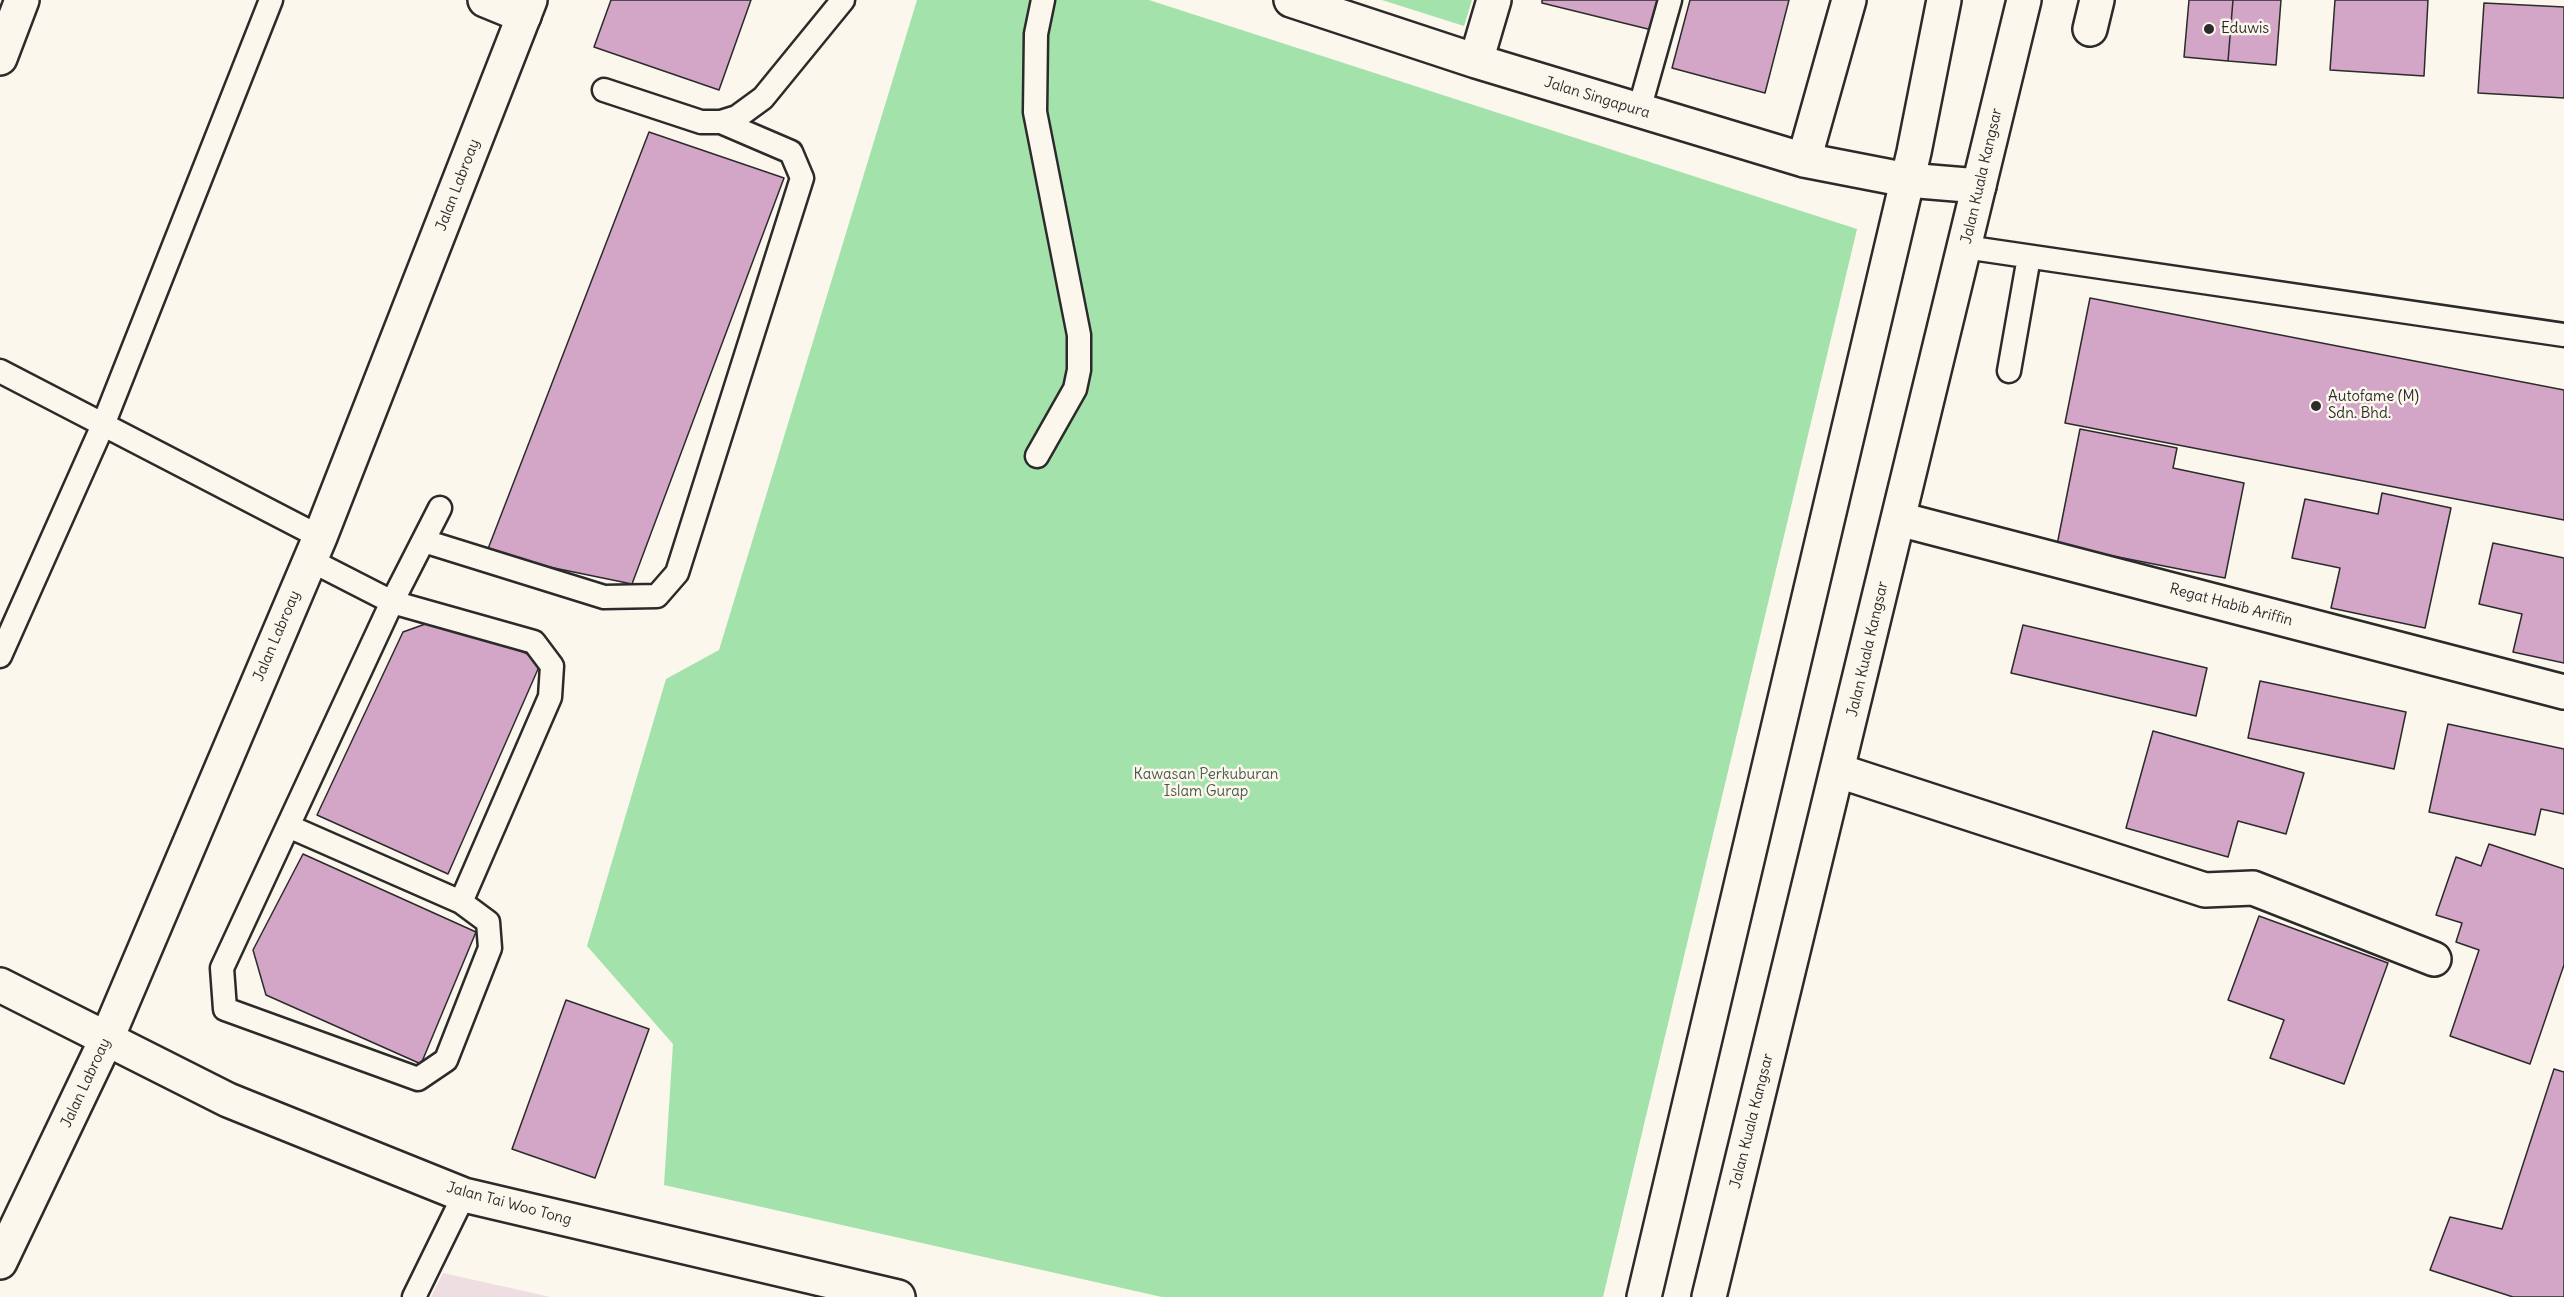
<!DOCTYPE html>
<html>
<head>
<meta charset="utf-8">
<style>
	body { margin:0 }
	canvas { display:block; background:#fbf7ec }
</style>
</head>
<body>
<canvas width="2564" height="1297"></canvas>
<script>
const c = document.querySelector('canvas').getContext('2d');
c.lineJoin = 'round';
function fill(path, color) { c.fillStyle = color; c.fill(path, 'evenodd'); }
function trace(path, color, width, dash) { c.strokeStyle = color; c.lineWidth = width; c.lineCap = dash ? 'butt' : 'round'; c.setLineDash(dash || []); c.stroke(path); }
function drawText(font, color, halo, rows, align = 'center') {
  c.font = font + ' Delius,sans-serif'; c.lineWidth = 5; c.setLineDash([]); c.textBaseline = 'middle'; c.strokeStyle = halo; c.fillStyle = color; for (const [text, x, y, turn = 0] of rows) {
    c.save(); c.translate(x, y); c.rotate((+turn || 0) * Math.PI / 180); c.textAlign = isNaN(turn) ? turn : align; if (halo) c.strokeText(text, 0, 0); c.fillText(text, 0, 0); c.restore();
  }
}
fill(new Path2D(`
	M 443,1273 L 551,1297 L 431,1297 Z`), '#efdee1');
fill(new Path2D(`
	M 917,0 L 1149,0 L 1857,229 L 1603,1297 L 1162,1297 L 664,1185 L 673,1044 L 587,946 L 666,679 L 719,650 Z
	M 1382,0 L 1472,0 L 1464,26 Z`), '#a3e3ab');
const building = new Path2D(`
	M 611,0 L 751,0 L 719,90 L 594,47 Z
	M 1542,0 L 1664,0 L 1656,31 L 1542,3 Z
	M 1690,0 L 1789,0 L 1765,93 L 1672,68 Z
	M 2189,0 L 2233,0 L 2228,61 L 2184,57 Z
	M 2233,0 L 2281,0 L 2276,65 L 2228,61 Z
	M 2335,0 L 2428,0 L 2424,76 L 2330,70 Z
	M 2484,3 L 2564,7 L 2564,98 L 2478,93 Z
	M 649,132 L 784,178 L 632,584 L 486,554 Z
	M 2090,298 L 2564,390 L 2564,520 L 2065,423 Z
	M 2080,429 L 2177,448 L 2173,468 L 2244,483 L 2225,578 L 2057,545 Z
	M 2382,493 L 2451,508 L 2425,628 L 2331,608 L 2340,568 L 2292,558 L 2305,499 L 2378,514 Z
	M 2493,543 L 2564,558 L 2564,663 L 2513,652 L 2522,614 L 2479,604 Z
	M 442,618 L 542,660 L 448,874 L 317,815 L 403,632 Z
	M 2023,625 L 2207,668 L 2196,716 L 2011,673 Z
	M 2260,681 L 2406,712 L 2394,769 L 2248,738 Z
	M 2448,724 L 2564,749 L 2564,814 L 2541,809 L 2535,835 L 2429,812 Z
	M 2153,731 L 2304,773 L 2286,834 L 2238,821 L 2228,857 L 2126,828 Z
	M 2489,844 L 2564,869 L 2564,965 L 2530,1064 L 2450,1036 L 2479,950 L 2456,942 L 2462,923 L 2436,915 L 2456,857 L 2481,866 Z
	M 303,854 L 476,932 L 421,1064 L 266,995 L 253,950 Z
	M 2259,916 L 2388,963 L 2344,1084 L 2270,1058 L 2284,1020 L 2228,1000 Z
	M 566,1000 L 649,1029 L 595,1178 L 512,1149 Z
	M 2554,1069 L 2564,1072 L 2564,1297 L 2513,1297 L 2430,1270 L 2450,1217 L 2502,1229 Z`);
fill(building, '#d3a5c6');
trace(building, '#2b2b2b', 1.5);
const service = new Path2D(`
	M 604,90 L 701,122 L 721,122 L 737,117 L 763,98 L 843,0
	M 1639,110 L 1670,0
	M 1965,247 L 2564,335
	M 0,371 L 320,537
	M 2009,371 L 2029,257
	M 1037,456 L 1075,389 L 1079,370 L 1079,335 L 1035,112 L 1036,34 L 1043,0
	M 440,508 L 392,602 L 534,642 L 552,666 L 550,697 L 461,902
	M 424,541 L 604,597 L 657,596 L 677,573 L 802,178 L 791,152 L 721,122
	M 0,656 L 103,425 L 271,0
	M 288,826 L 461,902 L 488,922 L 490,948 L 446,1060 L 418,1079 L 225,1009 L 222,968 L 392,602 L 310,560
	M 414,1297 L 464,1195`);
const minor = new Path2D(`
	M 485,0 L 524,16
	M 1291,0 L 1476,61 L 1804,160 L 1907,180 L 1979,186
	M 2090,29 L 2097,0
	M 0,58 L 22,0
	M 1476,61 L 1494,0
	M 1804,160 L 1849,0
	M 1899,519 L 2564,692
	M 1839,771 L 2205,890 L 2253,888 L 2434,959
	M 0,985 L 228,1100 L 464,1195 L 898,1297`);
const primary = new Path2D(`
	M 0,1262 L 107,1038 L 320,537 L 530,0`);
const trunk = new Path2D(`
	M 1644,1297 L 1914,152 L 1944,0
	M 1709,1297 L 2024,0`);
trace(service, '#2b2b2b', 27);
trace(minor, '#2b2b2b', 38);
trace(primary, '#2b2b2b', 38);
trace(trunk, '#2b2b2b', 38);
trace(service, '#fbf7ec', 22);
trace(minor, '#fbf7ec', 33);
trace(primary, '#fbf7ec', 33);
trace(trunk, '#fbf7ec', 33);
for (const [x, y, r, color] of [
	[2209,29,6,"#2b2b2b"],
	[2316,406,6,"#2b2b2b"]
]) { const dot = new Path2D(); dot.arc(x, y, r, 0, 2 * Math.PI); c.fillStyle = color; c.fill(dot); trace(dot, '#fbf7ec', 2); }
drawText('15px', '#2b2b2b', '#fbf7ec', [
	["Eduwis",2221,29],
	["Autofame (M)",2328,397],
	["Sdn. Bhd.",2328,414]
], 'left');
drawText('15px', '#2b2b2b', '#fbf7ec', [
	["Jalan Singapura",1597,98,17],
	["Jalan Kuala Kangsar",1982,176,-77],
	["Jalan Labroay",458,185,-69],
	["Regat Habib Ariffin",2231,605,15],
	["Jalan Labroay",277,636,-67],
	["Jalan Kuala Kangsar",1868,649,-77],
	["Jalan Labroay",86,1083,-65],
	["Jalan Kuala Kangsar",1752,1121,-76],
	["Jalan Tai Woo Tong",509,1204,15]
]);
drawText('15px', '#49594b', '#fbf7ec', [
	["Kawasan Perkuburan",1206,775],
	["Islam Gurap",1206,792]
]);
</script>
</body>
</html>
